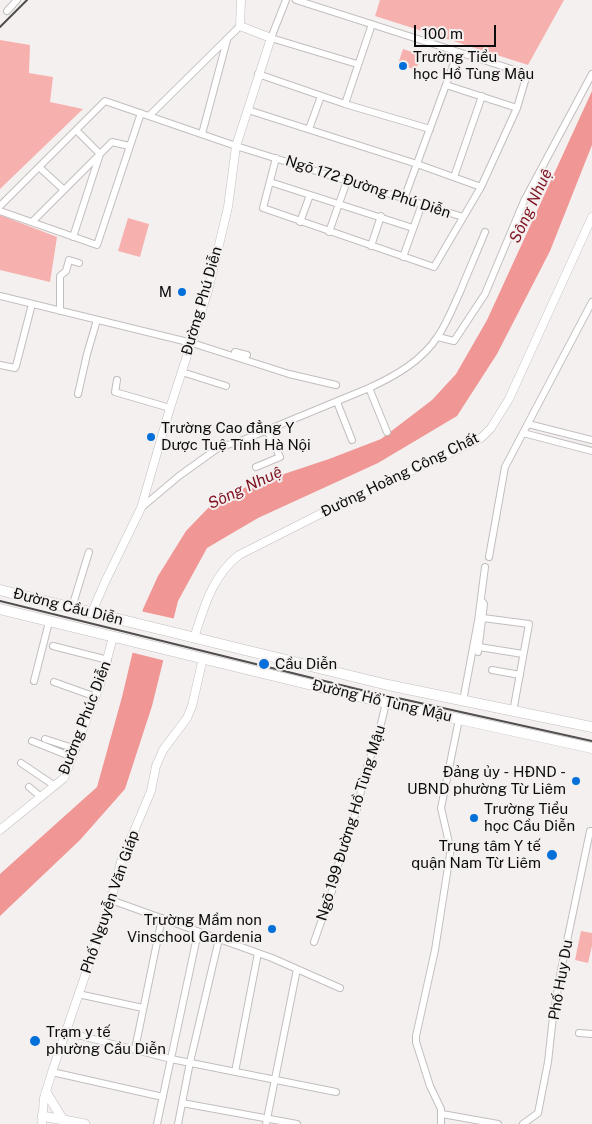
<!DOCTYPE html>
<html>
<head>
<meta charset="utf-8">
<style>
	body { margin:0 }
	#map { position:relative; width:592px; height:1124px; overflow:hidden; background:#f5f0f0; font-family:"Public Sans",sans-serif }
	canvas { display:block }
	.scale { position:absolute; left:414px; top:25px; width:82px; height:22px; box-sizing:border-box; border:2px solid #0d0c0c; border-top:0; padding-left:6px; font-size:15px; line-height:18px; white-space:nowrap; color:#0d0c0c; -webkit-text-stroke:4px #f5f0f0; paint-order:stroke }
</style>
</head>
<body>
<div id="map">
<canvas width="592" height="1124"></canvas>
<div class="scale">100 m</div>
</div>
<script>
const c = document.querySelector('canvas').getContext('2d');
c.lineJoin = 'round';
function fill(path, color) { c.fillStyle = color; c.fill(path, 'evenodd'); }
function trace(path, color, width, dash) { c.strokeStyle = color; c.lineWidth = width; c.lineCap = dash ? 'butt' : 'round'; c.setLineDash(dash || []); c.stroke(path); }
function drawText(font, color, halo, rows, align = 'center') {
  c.font = font + ' "Public Sans",sans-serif'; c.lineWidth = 4; c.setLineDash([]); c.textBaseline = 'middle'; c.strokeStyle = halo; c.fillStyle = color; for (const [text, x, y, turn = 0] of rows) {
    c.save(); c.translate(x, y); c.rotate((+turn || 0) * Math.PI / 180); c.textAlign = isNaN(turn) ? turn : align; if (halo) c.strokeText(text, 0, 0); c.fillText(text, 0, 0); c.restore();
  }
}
fill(new Path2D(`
	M 380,0 L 564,0 L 528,65 L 375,16 Z
	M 0,40 L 30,45 L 29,73 L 53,77 L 50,102 L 83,109 L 0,189 Z
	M 403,49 L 421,55 L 416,70 L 398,64 Z
	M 0,215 L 57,237 L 50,282 L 0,270 Z
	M 128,218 L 149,224 L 140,257 L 118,251 Z
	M 581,931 L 592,933 L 592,946 L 588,963 L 575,960 Z`), '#f6b1af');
fill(new Path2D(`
	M 592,91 L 592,145 L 550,251 L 497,354 L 457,416 L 378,463 L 258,518 L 207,548 L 178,601 L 152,706 L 125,789 L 80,840 L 0,916 L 0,874 L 97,787 L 122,697 L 143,609 L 158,576 L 186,531 L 211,505 L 248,486 L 329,459 L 381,439 L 432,400 L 456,374 L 487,320 Z`), '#f09694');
fill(new Path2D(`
	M 140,611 L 176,619 L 166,661 L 130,652 Z`), '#f5f0f0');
const minor = new Path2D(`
	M 286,0 L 271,38 L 357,64
	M 7,11 L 17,0
	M 258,74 L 345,104 L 430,129
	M 446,85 L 517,108
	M 345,104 L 372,24
	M 248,110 L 417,164 L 481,187
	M 149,116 L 240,26
	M 309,129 L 321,96
	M 202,134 L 227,40
	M 276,158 L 263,208 L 434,267 L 481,187 L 517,108 L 527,74 L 296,0
	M 39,167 L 64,190
	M 454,177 L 482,96
	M 270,182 L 413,228
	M 404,199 L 458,52
	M 0,206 L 105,101 L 236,146 L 463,217
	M 0,211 L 97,245 L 141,113
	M 32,222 L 112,142 L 129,146
	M 300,222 L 310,195
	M 329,232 L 347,181
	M 73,237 L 100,154 L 76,130
	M 371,246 L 381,216
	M 403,257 L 422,204
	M 0,296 L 192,343 L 289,374 L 336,385
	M 60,311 L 60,276 L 66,271 L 69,260 L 79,263
	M 438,337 L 454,341 L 485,294 L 524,201 L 592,74
	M 235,352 L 247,355
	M 0,365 L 15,368 L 16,366 L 32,304
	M 182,372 L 226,386
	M 117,380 L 115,392 L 170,408
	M 369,388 L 387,432
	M 78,394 L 87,354 L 97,320
	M 337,402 L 352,440
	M 528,424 L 592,440
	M 523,433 L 592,451
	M 256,467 L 280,457 L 267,430
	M 141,508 L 179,476 L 218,448 L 243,440 L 369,388 C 395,376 422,361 438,336 C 447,323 453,307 460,292 C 468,272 477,252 485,232
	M 489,557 L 505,467 L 592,302
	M 72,607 L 89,552
	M 483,618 L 529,624 L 513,712
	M 53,646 L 108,660
	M 479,647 L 523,654
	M 478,652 L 484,604 L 481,600
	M 492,670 L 520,675
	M 34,681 L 49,622
	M 54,682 L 96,697
	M 463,701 L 478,621 L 485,567
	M 45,739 L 76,749
	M 32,741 L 72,757
	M 21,763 L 55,786
	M 29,787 L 41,797
	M 111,900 L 272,958 L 340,988
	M 314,942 L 333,888 L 337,868 L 357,809 L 365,773 L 379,732 L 386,703
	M 78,994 L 143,1008
	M 66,1032 L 171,1059 L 336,1092
	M 579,1033 L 592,1034
	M 135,1049 L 162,918
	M 52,1072 L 163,1097
	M 235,1072 L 258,953
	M 182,1103 L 297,1124
	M 442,1114 L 498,1124
	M 157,1124 L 198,932
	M 178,1124 L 190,1062 L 219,939
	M 266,1124 L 297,969
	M 441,1124 L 441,1109 L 430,1086 L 416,1042 L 416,1036 L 435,950 L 450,854 L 450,847 L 441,808 L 459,719
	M 523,1124 L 538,1113 L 548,1062 L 553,1017 L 561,970 L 590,831 L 592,831`);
const tertiary = new Path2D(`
	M 92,612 L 105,582 L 141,508 L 170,408 L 208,291 L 228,207 L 236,146 L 271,38 L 240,26 L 241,0
	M 194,638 C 204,607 213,575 239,555 L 344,502 L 469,444 L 481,438 L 491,428 L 509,399 L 592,217
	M 0,830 L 64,778 L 101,682 L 113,637
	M 42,1124 L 44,1098 L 52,1072 L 111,900 L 121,862 L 151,791 L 156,766 L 163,750 L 187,718 L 192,706 L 203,658`);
const secondary = new Path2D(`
	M 46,1092 L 63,1120
	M 42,1116 L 85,1124`);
const trunk = new Path2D(`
	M 0,590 L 388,685 L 592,727
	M 0,609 L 386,703 L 592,748`);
trace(minor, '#c3bebe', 8);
trace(tertiary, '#c3bebe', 9);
trace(secondary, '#c3bebe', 10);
trace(trunk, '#c3bebe', 11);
trace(minor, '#fff', 6);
trace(tertiary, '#fff', 8);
trace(secondary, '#fff', 9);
trace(trunk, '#fff', 10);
trace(new Path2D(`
	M 0,27 L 27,0
	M 0,601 L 357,689 L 592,741`), '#504e4e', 2);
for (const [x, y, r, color] of [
	[403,66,5,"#0270d8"],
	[182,292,5,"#0270d8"],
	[151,437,5,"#0270d8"],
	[264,664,6,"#0270d8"],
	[576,781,5,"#0270d8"],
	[474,818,5,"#0270d8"],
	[552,855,6,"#0270d8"],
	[272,929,5,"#0270d8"],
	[35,1041,6,"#0270d8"]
]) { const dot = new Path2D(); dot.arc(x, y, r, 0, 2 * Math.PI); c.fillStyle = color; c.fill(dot); trace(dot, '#f5f0f0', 2); }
drawText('15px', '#0d0c0c', '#f5f0f0', [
	["Trường Tiểu",413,57],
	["học Hồ Tùng Mậu",413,74],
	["M",172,292,"right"],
	["Trường Cao đẳng Y",161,428],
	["Dược Tuệ Tĩnh Hà Nội",161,445],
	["Cầu Diễn",275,664],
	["Đảng ủy - HĐND -",566,772,"right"],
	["UBND phường Từ Liêm",566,789,"right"],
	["Trường Tiểu",484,809],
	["học Cầu Diễn",484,826],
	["Trung tâm Y tế",541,846,"right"],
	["quận Nam Từ Liêm",541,863,"right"],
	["Trường Mầm non",262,920,"right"],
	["Vinschool Gardenia",262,937,"right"],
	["Trạm y tế",46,1032],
	["phường Cầu Diễn",46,1049]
], 'left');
drawText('15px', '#0d0c0c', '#f5f0f0', [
	["Ngõ 172 Đường Phú Diễn",368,187,18],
	["Đường Phú Diễn",202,301,-74],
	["Đường Hoàng Công Chất",400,475,-26],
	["Đường Cầu Diễn",68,607,14],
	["Đường Hồ Tùng Mậu",382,701,13],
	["Đường Phúc Diễn",85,718,-69],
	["Ngõ 199 Đường Hồ Tùng Mậu",351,823,-73],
	["Phố Nguyễn Văn Giáp",110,902,-71],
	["Phố Huy Du",561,980,-80]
]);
drawText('italic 16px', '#7e1321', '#f5f0f0', [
	["Sông Nhuệ",531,206,-65],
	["Sông Nhuệ",245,488,-25]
]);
</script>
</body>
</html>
